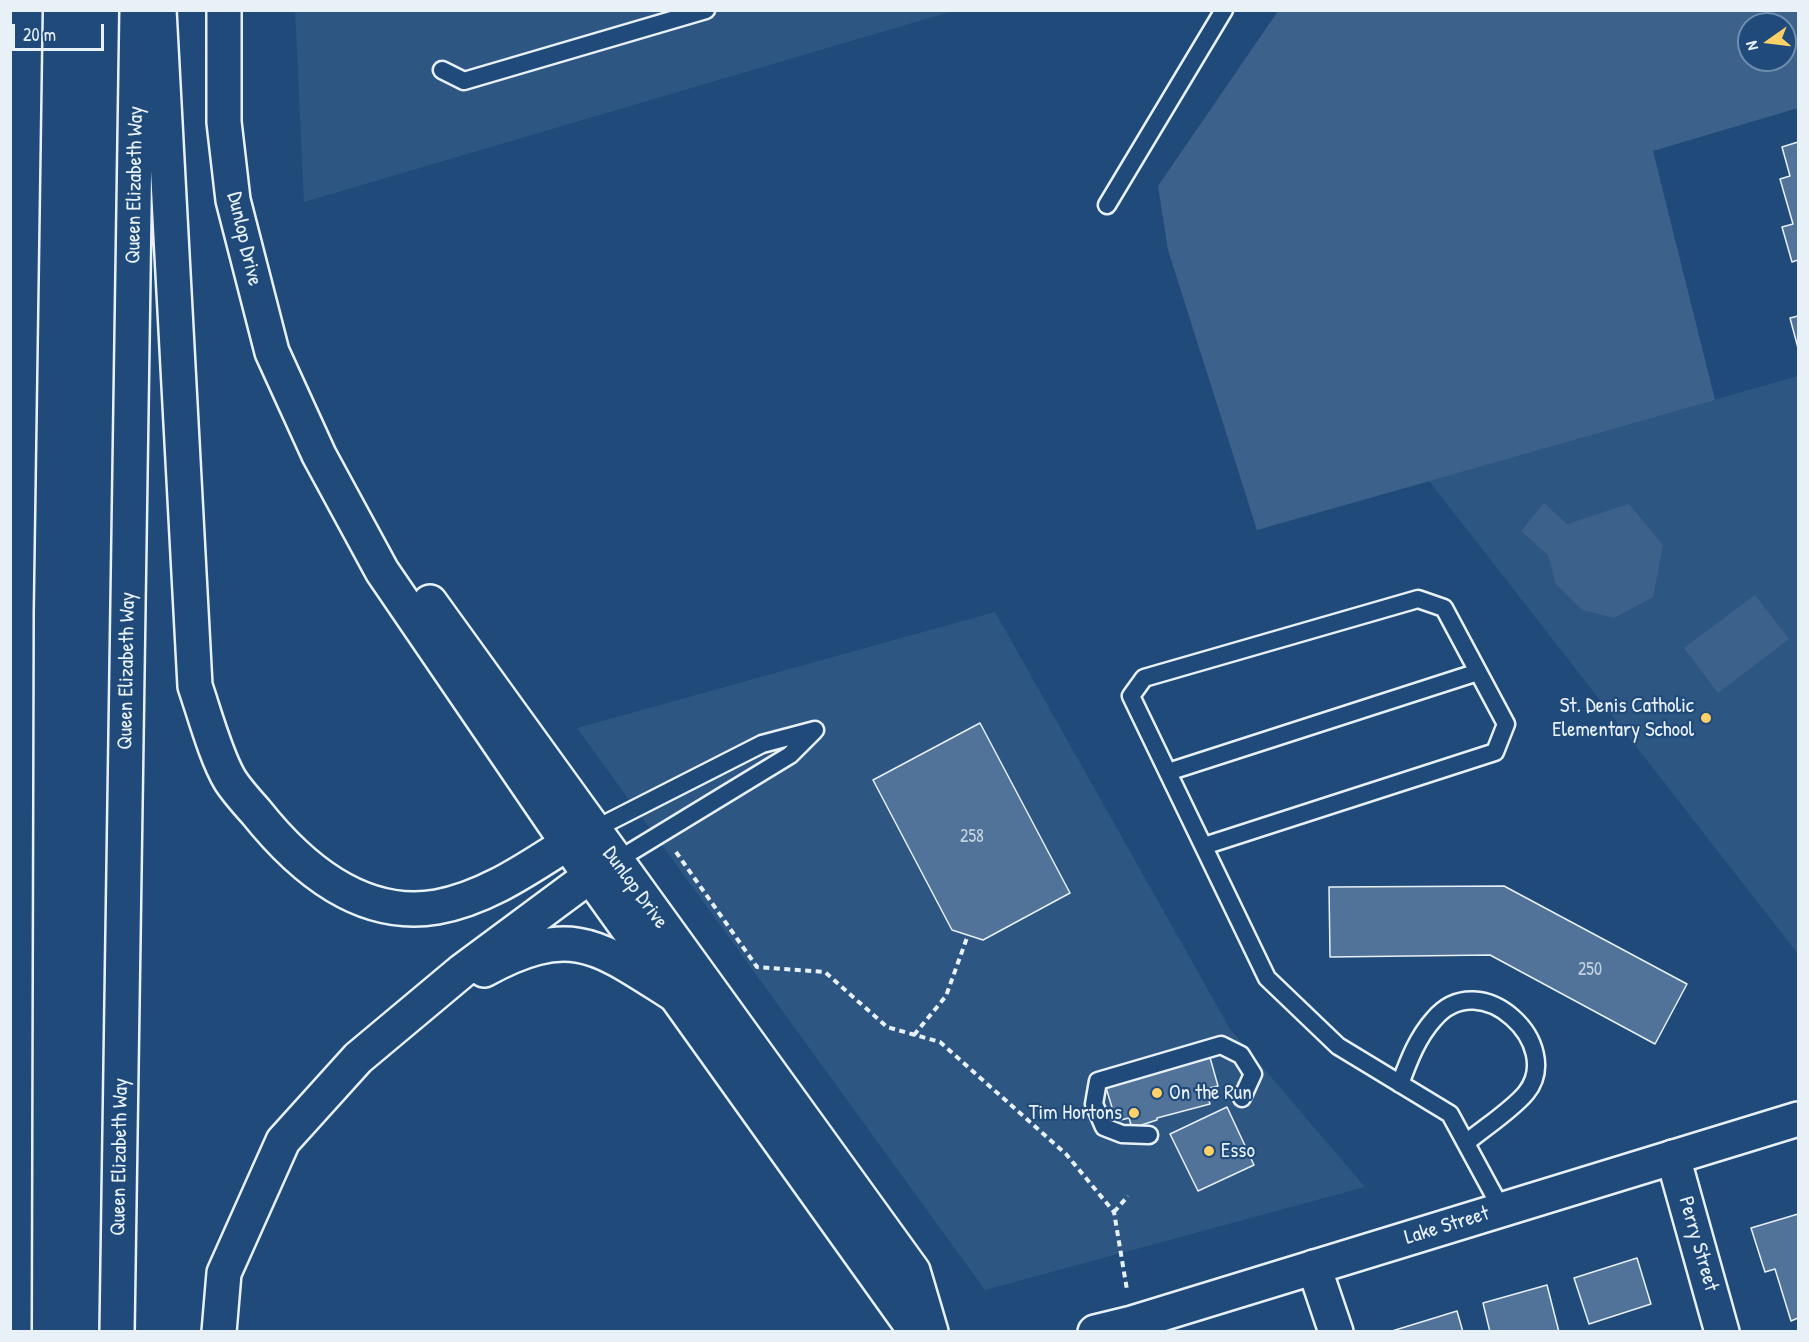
<!DOCTYPE html>
<html>
<head>
<meta charset="utf-8">
<style>
	body { margin:0 }
	#map { position:relative; width:1809px; height:1342px; overflow:hidden; background:#1f4a7a; font-family:"Patrick Hand",sans-serif }
	canvas { display:block }
	.frame { position:absolute; inset:0; border:12px solid #e8f1f8; pointer-events:none }
	.north { position:absolute; left:1737px; top:12px; width:60px; height:60px; box-sizing:border-box; background:#1f4a7a; border:2px solid #6f8dac; border-radius:50%; rotate:256deg; font-size:16px; font-weight:700; line-height:24px; text-align:center; color:#e8f1f8 }
	.north::after { content:''; display:block; margin:auto; width:21px; height:27px; background:#ffd166; clip-path:polygon(50% 0,100% 100%,50% 72%,0 100%) }
	.scale { position:absolute; left:12px; top:24px; width:92px; height:27px; box-sizing:border-box; border:3px solid #e8f1f8; border-top:0; padding-left:8px; font-size:18px; line-height:21px; white-space:nowrap; color:#e8f1f8; -webkit-text-stroke:4px #1f4a7a; paint-order:stroke }
</style>
</head>
<body>
<div id="map">
<canvas width="1809" height="1342"></canvas>
<div class="frame"></div>
<div class="north">N</div>
<div class="scale">20 m</div>
</div>
<script>
const c = document.querySelector('canvas').getContext('2d');
c.lineJoin = 'round';
function fill(path, color) { c.fillStyle = color; c.fill(path, 'evenodd'); }
function trace(path, color, width, dash) { c.strokeStyle = color; c.lineWidth = width; c.lineCap = dash ? 'butt' : 'round'; c.setLineDash(dash || []); c.stroke(path); }
function drawText(font, color, halo, rows, align = 'center') {
  c.font = font + ' "Patrick Hand",sans-serif'; c.lineWidth = 4.5; c.setLineDash([]); c.textBaseline = 'middle'; c.strokeStyle = halo; c.fillStyle = color; for (const [text, x, y, turn = 0] of rows) {
    c.save(); c.translate(x, y); c.rotate((+turn || 0) * Math.PI / 180); c.textAlign = isNaN(turn) ? turn : align; if (halo) c.strokeText(text, 0, 0); c.fillText(text, 0, 0); c.restore();
  }
}
fill(new Path2D(`
	M 295,10 L 953,11 L 304,202 Z
	M 1798,376 L 1798,954 L 1429,481 Z
	M 995,612 L 1230,1029 L 1365,1187 L 985,1290 L 577,728 Z`), '#2e5683');
fill(new Path2D(`
	M 1278,11 L 1798,11 L 1798,108 L 1653,151 L 1715,400 L 1257,530 L 1168,250 L 1158,186 ZM 1749,24 L 1785,24 L 1785,60 L 1749,60 Z
	M 1544,503 L 1567,524 L 1629,504 L 1663,545 L 1653,597 L 1614,618 L 1582,610 L 1556,584 L 1548,555 L 1521,531 Z
	M 1755,595 L 1789,639 L 1718,693 L 1684,648 Z`), '#3c628c');
const building = new Path2D(`
	M 1798,142 L 1798,260 L 1792,262 L 1782,227 L 1793,224 L 1780,179 L 1790,176 L 1782,147 Z
	M 1798,316 L 1798,348 L 1790,318 Z
	M 980,723 L 1070,893 L 983,940 L 952,930 L 873,780 Z
	M 1504,886 L 1687,984 L 1655,1044 L 1490,955 L 1330,957 L 1329,887 Z
	M 1209,1054 L 1218,1086 L 1206,1089 L 1210,1104 L 1157,1118 L 1157,1120 L 1132,1128 L 1129,1118 L 1116,1121 L 1105,1084 Z
	M 1227,1107 L 1254,1165 L 1198,1191 L 1170,1134 Z
	M 1798,1214 L 1798,1318 L 1791,1321 L 1775,1269 L 1765,1272 L 1751,1228 Z
	M 1637,1258 L 1651,1304 L 1589,1324 L 1574,1278 Z
	M 1547,1285 L 1559,1332 L 1490,1332 L 1483,1303 Z
	M 1457,1311 L 1463,1332 L 1392,1331 Z`);
fill(building, '#517399');
trace(building, '#e8f1f8', 1.5);
const lane = new Path2D(`
	M 442,70 L 464,81 L 706,10
	M 1107,205 L 1224,10
	M 1168,772 L 1478,672
	M 593,830 L 762,744 L 815,730
	M 1204,846 L 1495,752 L 1506,724 L 1444,608 L 1418,599 L 1144,678 L 1131,696 L 1267,978 L 1338,1046 L 1450,1114 L 1502,1210
	M 616,861 L 790,755 L 814,731
	M 1400,1084 C 1409,1060 1417,1038 1434,1019 C 1481,964 1565,1045 1526,1093 C 1512,1110 1484,1128 1466,1143
	M 1149,1135 L 1122,1134 L 1104,1127 L 1094,1104 L 1098,1081 L 1221,1045 L 1241,1055 L 1253,1074 L 1242,1098`);
const street = new Path2D(`
	M 1673,1157 L 1722,1332
	M 1314,1267 L 1336,1332`);
const secondary = new Path2D(`
	M 224,10 L 224,122 L 233,200 L 272,352 L 319,455 L 382,571 L 590,876 L 916,1332
	M 430,602 L 913,1271 L 931,1332
	M 1095,1332 L 1132,1323 L 1798,1119`);
const highway = new Path2D(`
	M 159,10 L 195,686 C 204,712 216,757 230,780 C 237,791 247,802 256,812 C 299,866 361,920 437,907 C 486,898 527,869 568,843
	M 484,970 C 574,921 600,948 678,997
	M 14,1332 L 16,612 L 25,10
	M 117,1332 L 137,10
	M 219,1332 L 224,1273 L 283,1141 L 358,1058 L 462,971 L 590,876`);
trace(lane, '#e8f1f8', 21);
trace(street, '#e8f1f8', 38);
trace(secondary, '#e8f1f8', 38);
trace(highway, '#e8f1f8', 38);
trace(new Path2D(`
	M 676,852 L 757,967 L 825,972 L 887,1027 L 940,1042 L 1066,1154 L 1114,1212 L 1127,1290
	M 914,1035 L 946,996 L 968,935
	M 1114,1212 L 1128,1196`), '#e8f1f8', 4, [6, 4.5]);
trace(lane, '#1f4a7a', 16);
trace(street, '#1f4a7a', 33);
trace(secondary, '#1f4a7a', 33);
trace(highway, '#1f4a7a', 33);
for (const [x, y, r, color] of [
	[1706,718,6,"#ffd166"],
	[1157,1093,6,"#ffd166"],
	[1134,1113,6,"#ffd166"],
	[1209,1151,6,"#ffd166"]
]) { const dot = new Path2D(); dot.arc(x, y, r, 0, 2 * Math.PI); c.fillStyle = color; c.fill(dot); trace(dot, '#1f4a7a', 2); }
drawText('18px', '#c2d2e0', null, [
	["258",972,837],
	["250",1590,970]
]);
drawText('21px', '#e8f1f8', '#1f4a7a', [
	["Queen Elizabeth Way",135,185,-89],
	["Dunlop Drive",244,239,77],
	["Queen Elizabeth Way",127,671,-89],
	["Dunlop Drive",635,888,54],
	["Queen Elizabeth Way",120,1157,-89],
	["Lake Street",1447,1226,-17],
	["Perry Street",1698,1244,74]
]);
drawText('21px', '#e8f1f8', '#1f4a7a', [
	["St. Denis Catholic",1694,706],
	["Elementary School",1694,730],
	["On the Run",1169,1093,"left"],
	["Tim Hortons",1122,1113],
	["Esso",1221,1151,"left"]
], 'right');
</script>
</body>
</html>
